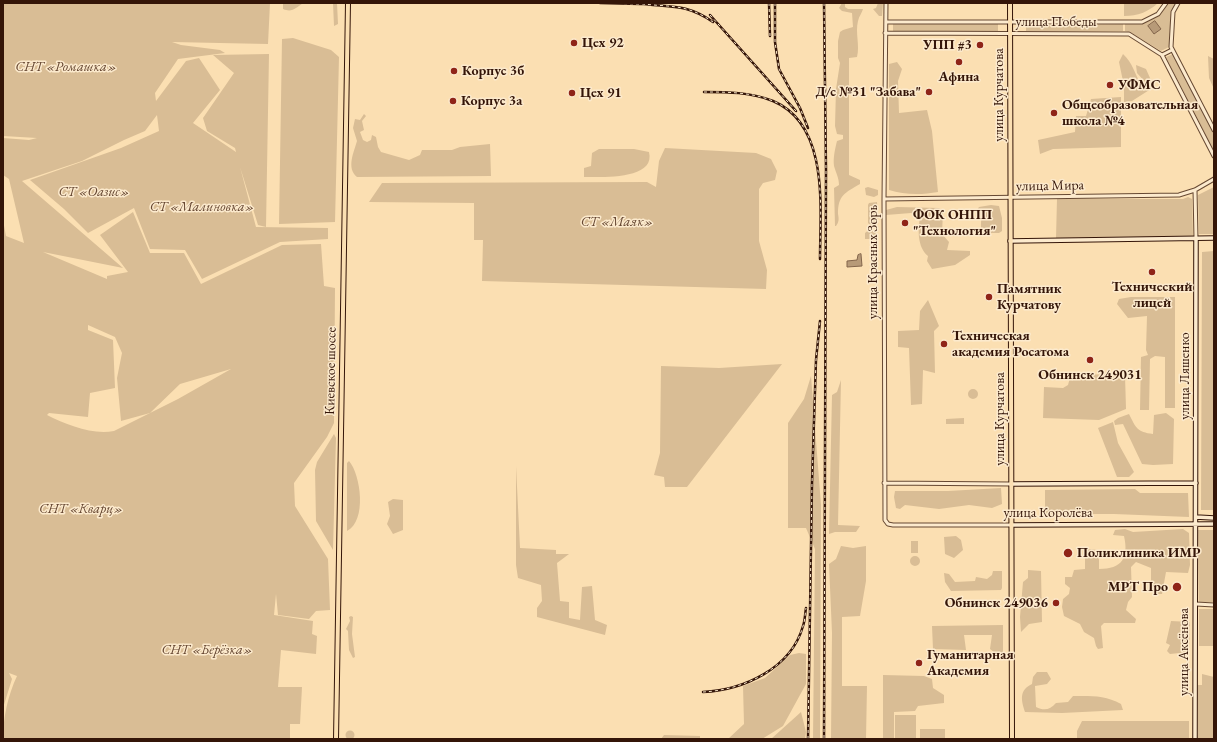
<!DOCTYPE html>
<html>
<head>
<meta charset="utf-8">
<style>
	body { margin:0 }
	#map { position:relative; width:1217px; height:742px; overflow:hidden; background:#fbdfb2; font-family:"EB Garamond",serif }
	canvas { display:block }
	.frame { position:absolute; inset:0; border:4px solid #341508; pointer-events:none }
</style>
</head>
<body>
<div id="map">
<canvas width="1217" height="742"></canvas>
<div class="frame"></div>
</div>
<script>
const c = document.querySelector('canvas').getContext('2d');
c.lineJoin = 'round';
function fill(path, color) { c.fillStyle = color; c.fill(path, 'evenodd'); }
function trace(path, color, width, dash) { c.strokeStyle = color; c.lineWidth = width; c.lineCap = dash ? 'butt' : 'round'; c.setLineDash(dash || []); c.stroke(path); }
function drawText(font, color, halo, rows, align = 'center') {
  c.font = font + ' "EB Garamond",serif'; c.lineWidth = 3; c.setLineDash([]); c.textBaseline = 'middle'; c.strokeStyle = halo; c.fillStyle = color; for (const [text, x, y, turn = 0] of rows) {
    c.save(); c.translate(x, y); c.rotate((+turn || 0) * Math.PI / 180); c.textAlign = isNaN(turn) ? turn : align; if (halo) c.strokeText(text, 0, 0); c.fillText(text, 0, 0); c.restore();
  }
}
fill(new Path2D(`
	M 3,3 L 270,3 L 268,44 L 172,42 L 181,45 L 220,50 L 225,53 L 178,59 L 155,93 L 156,101 L 186,61 L 199,58 L 220,90 L 193,123 L 236,152 L 235,148 L 207,131 L 203,118 L 234,73 L 213,55 L 269,54 L 266,227 L 258,225 L 240,167 L 256,227 L 328,228 L 328,239 L 280,242 L 202,279 L 185,250 L 150,249 L 134,208 L 88,233 L 64,209 L 30,180 L 121,148 L 159,131 L 157,115 L 145,131 L 124,140 L 82,161 L 22,181 L 123,268 L 43,252 L 107,279 L 107,276 L 128,272 L 100,235 L 133,212 L 150,253 L 184,253 L 201,284 L 282,245 L 321,244 L 324,286 L 335,288 L 334,423 L 327,437 L 294,483 L 295,506 L 328,559 L 330,610 L 316,611 L 309,619 L 278,615 L 276,594 L 274,615 L 313,621 L 312,634 L 317,636 L 316,654 L 281,650 L 278,687 L 302,687 L 300,724 L 290,724 L 290,739 L 3,739 C 3,718 8,695 17,676 L 9,673 L 12,679 L 3,708 L 3,220 L 6,236 L 24,243 L 9,179 L 3,175 L 3,138 L 29,140 L 37,138 L 3,136 ZM 88,325 L 115,337 L 122,353 L 117,378 L 121,421 L 150,413 L 180,384 L 231,369 L 178,399 L 114,431 C 92,435 67,425 47,415 L 49,413 L 88,417 L 90,393 L 115,388 L 113,340 L 88,330 Z
	M 283,3 L 303,3 C 296,8 292,13 283,9 Z
	M 333,3 L 337,3 L 338,24 L 334,26 Z
	M 842,3 L 845,3 L 845,7 L 848,9 L 863,9 C 862,13 859,16 858,21 C 855,33 860,45 857,57 L 849,58 L 849,175 L 860,180 L 860,184 C 845,193 838,195 838,214 C 839,219 839,222 836,226 L 835,226 L 834,188 L 839,185 C 839,178 836,173 834,166 C 833,158 835,149 837,141 L 843,139 L 843,135 L 837,134 L 835,126 L 836,89 L 840,63 L 838,58 L 838,41 L 840,32 L 843,30 L 853,27 L 852,13 L 842,11 L 839,8 Z
	M 878,3 L 883,3 L 882,16 L 879,16 L 873,9 L 876,8 Z
	M 1124,3 L 1158,3 C 1148,12 1138,16 1124,16 Z
	M 1167,3 L 1176,3 L 1171,11 L 1169,47 L 1161,51 L 1130,32 L 1125,31 L 1125,24 C 1147,23 1154,21 1167,3 Z
	M 893,24 L 998,24 L 998,32 L 893,31 Z
	M 1123,24 L 1123,31 L 1026,31 L 1026,25 Z
	M 293,38 L 331,50 L 339,57 L 335,222 L 279,224 L 282,39 Z
	M 1123,54 C 1133,63 1134,73 1141,84 L 1146,83 L 1137,73 L 1136,65 L 1146,69 L 1154,87 L 1132,101 L 1124,102 L 1124,86 L 1119,62 Z
	M 1173,54 L 1214,133 L 1214,151 L 1166,57 Z
	M 1208,56 L 1214,59 L 1214,89 L 1209,78 Z
	M 897,62 L 902,69 L 898,81 L 899,113 L 927,110 L 932,131 L 938,192 C 922,195 904,195 889,190 L 889,64 Z
	M 1121,97 L 1121,147 L 1053,149 L 1040,154 L 1038,140 L 1075,132 L 1076,116 L 1086,116 L 1091,99 Z
	M 364,114 L 366,116 L 362,121 L 364,130 L 360,132 L 363,140 L 367,142 L 371,140 L 372,135 L 376,137 L 378,147 L 381,152 L 409,160 L 420,155 L 422,150 L 452,150 L 460,147 L 490,144 L 491,176 L 357,177 C 346,168 354,152 357,141 L 353,128 L 355,119 L 360,120 Z
	M 665,148 L 756,153 L 771,159 L 777,171 L 775,180 L 763,183 L 759,189 L 759,241 L 767,270 L 766,289 L 482,281 L 483,240 L 474,240 L 474,203 L 369,202 L 382,183 L 647,182 L 656,187 L 659,161 Z
	M 599,149 L 634,149 L 649,152 C 656,180 601,177 584,177 L 584,168 L 591,166 L 592,153 Z
	M 868,187 L 878,190 L 878,195 L 874,197 L 866,195 L 865,188 Z
	M 1214,187 L 1214,234 L 1199,234 L 1198,195 Z
	M 1188,197 L 1192,199 L 1193,237 L 1056,238 L 1057,199 L 1183,199 Z
	M 877,202 L 878,223 L 870,225 L 868,223 L 868,205 L 869,203 Z
	M 991,205 L 999,206 L 1002,218 L 1002,231 L 999,233 L 983,233 C 978,224 985,220 977,210 L 979,207 Z
	M 897,207 L 939,208 L 943,211 L 942,234 L 949,242 L 947,250 L 970,251 L 970,255 L 955,265 L 932,269 L 927,261 L 928,256 C 917,247 918,229 920,217 L 911,213 L 886,215 L 886,210 Z
	M 870,229 L 878,234 C 876,240 870,239 865,239 L 865,233 Z
	M 1214,251 L 1214,510 L 1201,510 L 1202,252 Z
	M 1131,297 L 1175,297 L 1175,408 L 1165,408 L 1165,357 L 1155,356 L 1150,359 L 1149,410 L 1140,410 L 1141,357 L 1148,355 L 1146,350 L 1147,316 L 1128,318 L 1117,304 L 1119,299 Z
	M 928,300 L 939,326 L 934,331 L 935,373 L 923,370 L 922,404 L 911,405 L 909,348 L 898,347 L 898,331 L 919,330 L 920,311 Z
	M 782,364 L 687,487 L 665,487 L 664,477 L 654,475 L 660,453 L 661,366 L 719,368 Z
	M 1071,374 L 1125,375 L 1126,409 L 1099,420 L 1043,418 L 1044,387 L 1063,388 L 1068,385 Z
	M 811,376 L 821,505 L 820,739 L 813,739 L 815,549 L 806,528 L 788,528 L 788,423 L 804,399 Z
	M 841,380 L 838,525 L 860,526 L 856,532 L 835,532 L 829,534 L 832,395 L 837,392 Z
	M968 394a5 5 0 1 1 10 0a5 5 0 1 1-10 0Z
	M 1166,413 L 1174,419 L 1173,464 L 1153,465 L 1142,464 L 1123,424 L 1115,425 L 1114,421 L 1118,418 L 1129,414 C 1136,428 1137,432 1153,434 L 1154,415 Z
	M 964,418 L 964,424 L 946,424 L 946,419 Z
	M 1113,422 L 1118,443 L 1134,472 L 1129,477 L 1117,477 L 1098,428 Z
	M 334,434 L 336,438 L 333,550 L 316,521 L 315,470 L 317,462 Z
	M 349,461 C 361,475 367,521 347,531 L 347,463 Z
	M 516,466 L 520,548 L 556,550 L 556,554 L 569,554 L 557,563 L 560,601 L 569,602 L 569,618 L 580,620 L 582,587 L 592,586 L 595,620 L 607,625 L 605,635 L 537,617 L 537,608 L 542,601 L 541,585 L 518,578 L 516,565 Z
	M 1001,488 L 1002,504 L 992,508 L 969,505 L 939,509 L 905,505 L 900,509 L 896,508 L 894,497 L 895,491 L 948,491 Z
	M 1135,489 L 1140,493 L 1188,493 L 1189,517 L 1114,514 L 1045,514 L 1045,490 Z
	M 393,499 L 403,500 L 403,530 L 393,534 L 387,524 L 390,516 L 388,502 Z
	M 1125,529 L 1133,532 L 1183,529 L 1189,533 L 1190,565 L 1188,573 L 1166,572 L 1162,594 L 1158,594 L 1151,586 L 1151,568 L 1136,562 L 1131,567 L 1132,597 L 1128,602 L 1126,610 L 1136,619 L 1135,623 L 1104,623 L 1101,626 L 1103,648 L 1098,649 L 1096,646 L 1094,638 L 1084,632 L 1080,624 L 1064,616 L 1062,607 L 1063,599 L 1069,594 L 1070,588 L 1065,584 L 1065,577 L 1072,577 L 1074,570 L 1085,569 L 1085,549 L 1099,550 L 1099,569 C 1122,569 1129,558 1124,536 L 1113,535 L 1115,530 Z
	M 1198,530 L 1214,530 L 1214,602 L 1199,602 Z
	M 956,536 L 961,540 L 963,550 L 954,558 L 945,554 L 944,537 Z
	M 911,541 L 918,541 L 918,553 L 911,553 Z
	M 841,546 L 853,548 L 866,546 L 866,581 L 860,616 L 842,617 L 842,686 L 867,686 L 866,739 L 831,739 L 832,633 L 829,564 L 836,559 Z
	M910 561a5 5 0 1 1 10 0a5 5 0 1 1-10 0Z
	M 1028,570 L 1041,571 L 1042,622 L 1029,624 L 1021,632 L 1020,617 L 1023,582 L 1028,578 Z
	M 993,571 L 1002,571 L 1002,588 L 1001,590 L 951,591 L 945,582 L 944,573 L 949,574 L 955,582 L 975,581 L 976,577 L 987,579 L 992,575 Z
	M 1199,609 L 1214,609 L 1214,646 L 1199,646 Z
	M 351,616 L 353,617 L 352,634 L 355,657 L 353,658 L 349,650 L 348,631 L 346,629 L 350,621 L 349,617 Z
	M 1171,621 L 1190,622 L 1189,652 L 1170,654 L 1167,651 L 1170,645 L 1166,643 Z
	M 1003,625 L 1003,653 L 995,653 L 990,649 L 992,635 L 964,635 L 966,650 L 933,649 L 932,626 Z
	M 799,653 L 806,654 L 806,684 L 783,726 L 762,739 L 728,739 L 744,724 L 743,686 L 765,678 L 790,655 Z
	M 1037,672 L 1047,672 L 1051,679 L 1047,684 L 1035,686 L 1036,707 C 1044,711 1050,710 1056,703 L 1068,702 L 1073,696 C 1091,696 1105,695 1121,704 L 1123,710 L 1062,713 L 1025,712 C 1021,700 1019,690 1032,684 L 1033,677 Z
	M 1202,674 L 1214,677 L 1214,739 L 1198,739 L 1198,685 L 1202,685 Z
	M 883,675 L 924,676 L 932,679 L 933,688 L 944,695 L 944,703 L 918,706 L 915,711 L 894,712 L 894,739 L 883,739 Z
	M 801,712 L 806,732 L 805,739 L 771,739 Z
	M 895,715 L 916,715 L 916,739 L 895,739 Z
	M 1082,721 L 1189,721 L 1189,739 L 1077,739 L 1077,731 Z
	M 920,729 L 945,729 L 945,739 L 920,739 Z
	M345.5 735a4.5 4.5 0 1 1 9 0a4.5 4.5 0 1 1-9 0Z
	M 664,735 L 700,736 L 700,739 L 661,739 Z`), '#d9bd95');
const water = new Path2D(`
	M 1155,21 L 1161,29 L 1154,34 L 1148,26 Z
	M 861,254 L 862,266 L 847,267 L 847,261 L 857,260 L 858,255 Z`);
fill(water, '#b79a78');
trace(water, '#83654b', 1);
const tertiary = new Path2D(`
	M 886,3 L 884,199 L 885,520 L 888,524 L 893,525 L 1011,525
	M 1178,3 L 1173,12 L 1171,47 L 1214,130
	M 886,22 L 1142,22 L 1158,14 L 1166,3
	M 885,33 L 1129,34 L 1162,55 L 1214,156
	M 1162,55 L 1172,50
	M 1195,190 L 1196,239
	M 884,199 L 1179,195 L 1195,190 L 1214,179
	M 884,483 L 1011,484
	M 1196,604 L 1214,605`);
const secondary = new Path2D(`
	M 1010,241 L 1214,238
	M 1011,484 L 1196,483
	M 1196,517 L 1214,518
	M 1011,525 L 1214,524
	M 1195,739 L 1196,239`);
const primary = new Path2D(`
	M 1010,3 L 1012,739`);
const trunk = new Path2D(`
	M 336,739 L 348,3`);
trace(tertiary, '#664832', 5);
trace(secondary, '#341508', 5.5);
trace(primary, '#341508', 6);
trace(trunk, '#341508', 6);
trace(tertiary, '#fceacd', 3);
trace(secondary, '#fceacd', 3.5);
trace(primary, '#fbdfb2', 4);
trace(trunk, '#fbdfb2', 4);
const rail = new Path2D(`
	M 600,3 L 640,4
	M 636,3 C 668,8 684,2 713,22
	M 769,3 L 770,36
	M 775,3 L 775,42 L 779,69 L 800,108 L 808,128
	M 824,3 L 826,170 L 824,739
	M 710,15 L 796,111
	M 704,92 C 727,92 751,92 773,101 C 830,125 820,209 820,259
	M 703,692 C 743,690 791,669 803,626 C 805,621 805,614 806,608
	M 808,739 L 812,483 L 816,360 L 820,321`);
trace(rail, '#341508', 2.5);
trace(rail, '#fceacd', 1, [3]);
for (const [x, y, r, color] of [
	[574,43,4,"#8f2418"],
	[980,45,4,"#8f2418"],
	[959,62,4,"#8f2418"],
	[454,71,4,"#8f2418"],
	[1110,85,4,"#8f2418"],
	[929,92,4,"#8f2418"],
	[572,93,4,"#8f2418"],
	[453,101,4,"#8f2418"],
	[1054,113,4,"#8f2418"],
	[905,223,4,"#8f2418"],
	[1152,272,4,"#8f2418"],
	[989,297,4,"#8f2418"],
	[944,344,4,"#8f2418"],
	[1090,360,4,"#8f2418"],
	[1068,553,5,"#8f2418"],
	[1177,587,5,"#8f2418"],
	[1056,603,4,"#8f2418"],
	[919,663,4,"#8f2418"]
]) { const dot = new Path2D(); dot.arc(x, y, r, 0, 2 * Math.PI); c.fillStyle = color; c.fill(dot); trace(dot, '#fceacd', 1.5); }
drawText('14px', '#341508', '#fceacd', [
	["улица Победы",1056,22],
	["улица Курчатова",999,95,-90],
	["улица Мира",1050,186,-1],
	["улица Красных Зорь",873,262,-90],
	["Киевское шоссе",331,371,-89],
	["улица Ляшенко",1185,376,-90],
	["улица Курчатова",1000,419,-90],
	["улица Королёва",1048,513],
	["улица Аксёнова",1184,652,-90]
]);
drawText('bold 14px', '#341508', '#fceacd', [
	["Цех 92",582,43],
	["УПП #3",972,45,"right"],
	["Корпус 3б",462,71],
	["Афина",959,77,"center"],
	["УФМС",1118,85],
	["Д/с №31 \"Забава\"",921,92,"right"],
	["Цех 91",580,93],
	["Корпус 3a",461,101],
	["Общеобразовательная",1062,105],
	["школа №4",1062,121],
	["ФОК ОНПП",913,215],
	["\"Технология\"",913,231],
	["Технический",1152,287,"center"],
	["лицей",1152,303,"center"],
	["Памятник",997,289],
	["Курчатову",997,305],
	["Техническая",952,336],
	["академия Росатома",952,352],
	["Обнинск 249031",1090,375,"center"],
	["Поликлиника ИМР",1077,553],
	["МРТ Про",1168,587,"right"],
	["Обнинск 249036",1048,603,"right"],
	["Гуманитарная",927,655],
	["Академия",927,671]
], 'left');
drawText('italic 14px', '#664732', '#fceacd', [
	["СНТ «Ромашка»",66,67],
	["СТ «Оазис»",94,192],
	["СТ «Малиновка»",202,207],
	["СТ «Маяк»",617,222],
	["СНТ «Кварц»",81,509],
	["СНТ «Берёзка»",207,650]
]);
</script>
</body>
</html>
